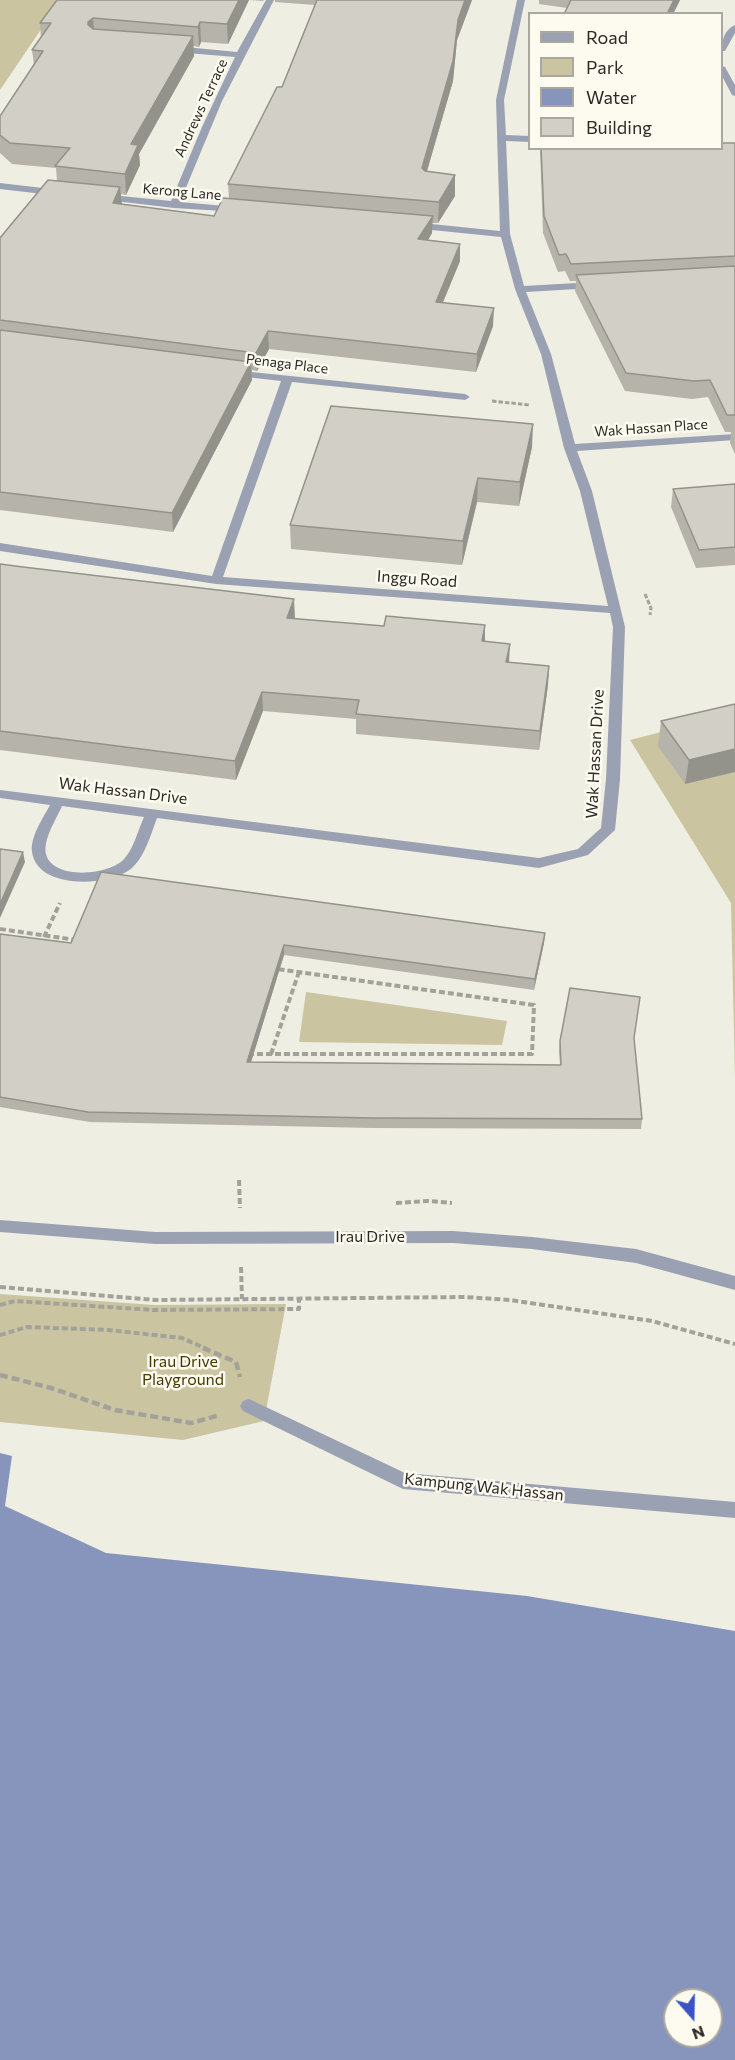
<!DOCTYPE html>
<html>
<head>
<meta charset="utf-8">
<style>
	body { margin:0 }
	#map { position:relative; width:735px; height:2060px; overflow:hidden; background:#efeee3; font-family:Commissioner,sans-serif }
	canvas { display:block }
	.legend { position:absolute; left:528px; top:12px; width:195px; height:138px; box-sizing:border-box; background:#fdfbf0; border:2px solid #a9a79f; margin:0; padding:8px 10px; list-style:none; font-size:18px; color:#2b2a26 }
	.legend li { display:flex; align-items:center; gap:12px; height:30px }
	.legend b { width:30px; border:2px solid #a9a79f }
	.north { position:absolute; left:663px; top:1988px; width:60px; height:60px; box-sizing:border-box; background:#fdfbf0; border:2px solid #a9a79f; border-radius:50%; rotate:160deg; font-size:16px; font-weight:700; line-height:24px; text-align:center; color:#2b2a26 }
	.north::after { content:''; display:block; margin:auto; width:21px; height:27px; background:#3b53c5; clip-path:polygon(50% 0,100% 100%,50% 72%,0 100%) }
</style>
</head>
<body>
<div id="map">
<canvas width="735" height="2060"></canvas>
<ul class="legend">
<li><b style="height:8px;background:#9aa1b3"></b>Road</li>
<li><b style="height:16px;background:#cac4a1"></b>Park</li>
<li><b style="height:16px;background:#8795bc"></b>Water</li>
<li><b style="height:16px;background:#d2d0c6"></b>Building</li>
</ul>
<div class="north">N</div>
</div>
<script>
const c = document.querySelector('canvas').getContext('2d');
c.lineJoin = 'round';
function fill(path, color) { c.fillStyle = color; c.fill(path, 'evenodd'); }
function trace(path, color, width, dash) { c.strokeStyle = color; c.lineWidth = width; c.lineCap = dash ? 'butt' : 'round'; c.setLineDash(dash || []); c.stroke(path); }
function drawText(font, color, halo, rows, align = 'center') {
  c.font = font + ' Commissioner,sans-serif'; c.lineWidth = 5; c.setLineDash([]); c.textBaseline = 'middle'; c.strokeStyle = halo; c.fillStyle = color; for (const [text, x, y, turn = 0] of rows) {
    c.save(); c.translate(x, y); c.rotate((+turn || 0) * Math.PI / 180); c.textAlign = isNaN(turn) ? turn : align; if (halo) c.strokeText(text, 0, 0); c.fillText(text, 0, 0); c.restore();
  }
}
fill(new Path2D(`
	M 0,0 L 61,0 L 0,90 Z
	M 735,713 L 735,1078 L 731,903 L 630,740 Z
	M 306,992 L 507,1021 L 502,1045 L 299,1042 Z
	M 0,1294 L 154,1305 L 286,1304 L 264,1421 L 183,1440 L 0,1422 Z`), '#cac4a1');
fill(new Path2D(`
	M 0,1453 L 12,1456 L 5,1506 L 106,1553 L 527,1596 L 735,1631 L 735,2060 L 0,2060 ZM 675,2000 L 711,2000 L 711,2036 L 675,2036 Z`), '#8795bc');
trace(new Path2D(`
	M 492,401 L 529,405
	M 645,594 L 651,608 L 650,615`), '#a3a29a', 3, [4.5, 2]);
trace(new Path2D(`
	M 0,929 L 76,940
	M 44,937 L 60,903
	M 248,1054 L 532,1054 L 534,1005 L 277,969
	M 271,1054 L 299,972
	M 239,1180 L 240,1208
	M 396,1203 L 428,1201 L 452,1203
	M 241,1267 L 242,1299
	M 0,1287 L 155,1300 L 465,1297 L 510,1300 L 652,1321 L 735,1344
	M 0,1305 L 15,1301 L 154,1310 L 299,1309 L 299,1298
	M 0,1335 L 27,1327 L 108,1330 L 182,1338 L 207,1349`), '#a3a29a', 4, [6, 3]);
trace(new Path2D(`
	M 203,1348 L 236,1362 L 240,1377
	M 0,1375 L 51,1388 L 115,1410 L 191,1423 L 220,1415`), '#a3a29a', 4.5, [8, 4]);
fill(new Path2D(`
	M 266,0 L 274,0 L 222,101 L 180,202 L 236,207 L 239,208 L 239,212 L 174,208 L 98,199 L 96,197 L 101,194 L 171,201 L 202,127 L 235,57 L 175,52 L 171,49 L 175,46 L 237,52 Z
	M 517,0 L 525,0 L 504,100 L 506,135 L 530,136 L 530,142 L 506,141 L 510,234 L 524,286 L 594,282 L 599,285 L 594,288 L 526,292 L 551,354 L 575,444 L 735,434 L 735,440 L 577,451 L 592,491 L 625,627 L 620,779 L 615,830 L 588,855 L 539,868 L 157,818 C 151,834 145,856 132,868 C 110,887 37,890 32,852 C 30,837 43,818 50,805 L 0,798 L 0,790 L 539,858 L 578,849 L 601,828 L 606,779 L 613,627 L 610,613 L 216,584 L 0,551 L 0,543 L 212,576 L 281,381 L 228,375 L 227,373 L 232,370 L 465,394 L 470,397 L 465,400 L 292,382 L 223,577 L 608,606 L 580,491 L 564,448 L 541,354 L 515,289 L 501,237 L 412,228 L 407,225 L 412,222 L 500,231 L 496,100 ZM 62,806 L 144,817 C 138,830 134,848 124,859 C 110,875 53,881 46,854 C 43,839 56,820 62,806 Z
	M 735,25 L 735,33 L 725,51 L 722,51 C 722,40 724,30 735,25 Z
	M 722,66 L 725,67 L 735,85 L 735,96 L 732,95 L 722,76 Z
	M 0,183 L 60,190 L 65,193 L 60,196 L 0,189 Z
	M 0,1220 L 155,1232 L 453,1231 L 532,1237 L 636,1249 L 735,1276 L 735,1290 L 636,1263 L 532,1249 L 453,1243 L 155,1244 L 0,1232 Z
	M 249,1399 L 405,1473 L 735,1502 L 735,1518 L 403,1489 L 243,1411 L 240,1406 L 243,1401 Z`), '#9aa1b3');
fill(new Path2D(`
	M 57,0 L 264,0 L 263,1 L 249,0 L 228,44 L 201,42 L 199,47 L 193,46 L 194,56 L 139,154 L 140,165 L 126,195 L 121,194 L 122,204 L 214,216 L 229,198 L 228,184 L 282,87 L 315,5 L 275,2 L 275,0 L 472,0 L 457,40 L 453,81 L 427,171 L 455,175 L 455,196 L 438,223 L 432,223 L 432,233 L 428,240 L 460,261 L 443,302 L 493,326 L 476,372 L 269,349 L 257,371 L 252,370 L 252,380 L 173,532 L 0,510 L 0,238 L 57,181 L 56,168 L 12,164 L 0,153 L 0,116 L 34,65 L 32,50 L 41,38 L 40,23 Z
	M 539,0 L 680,0 L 673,14 L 564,14 L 567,8 L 539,4 Z
	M 735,143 L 735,454 L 730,443 L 731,432 L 725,432 L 708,397 L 692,399 L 625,391 L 575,291 L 576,281 L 570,281 L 565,271 L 558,272 L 543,233 L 540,148 L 722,148 Z
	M 532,447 L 519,506 L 477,502 L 462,565 L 291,549 L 290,525 Z
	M 735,484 L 735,565 L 696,568 L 671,507 L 673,489 Z
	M 0,564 L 295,619 L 384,626 L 485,625 L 485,641 L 509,662 L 549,666 L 548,685 L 539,750 L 356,734 L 356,719 L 263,711 L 236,780 L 0,750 Z
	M 735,704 L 685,784 L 658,746 L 661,721 Z
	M 545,933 L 544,943 L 534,990 L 284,955 L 251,1062 L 560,1065 L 559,1051 L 560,1041 L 634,1039 L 642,1119 L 641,1129 L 373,1128 L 90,1122 L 0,1107 L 0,934 L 71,943 Z`), '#b5b3aa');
fill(new Path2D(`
	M 239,0 L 249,0 L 228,44 L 227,24 Z
	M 465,0 L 472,0 L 457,40 L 453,81 L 422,188 L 422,168 L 458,20 Z
	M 674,0 L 680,0 L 673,14 L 667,14 Z
	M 93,18 L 95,38 L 90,41 L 88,22 Z
	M 200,22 L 201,42 L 199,47 L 198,27 Z
	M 193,36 L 194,56 L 139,154 L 140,165 L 126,195 L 125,174 L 131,144 Z
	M 455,175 L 455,196 L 438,223 L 439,202 Z
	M 120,187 L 122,205 L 113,203 Z
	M 433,216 L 432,233 L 418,257 L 418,239 Z
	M 460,244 L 460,261 L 436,319 L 436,302 Z
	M 494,308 L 493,326 L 476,372 L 477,354 Z
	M 268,331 L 269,349 L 257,371 L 256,353 Z
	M 251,362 L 252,380 L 173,532 L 172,513 Z
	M 533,424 L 532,447 L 519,506 L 520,482 Z
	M 478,478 L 477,502 L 462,565 L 463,541 Z
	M 294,599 L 295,618 L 287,618 Z
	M 485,625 L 485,644 L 482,641 Z
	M 510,644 L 509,663 L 506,662 Z
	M 549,666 L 548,685 L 539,750 L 540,731 Z
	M 262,692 L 263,711 L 236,780 L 235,761 Z
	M 735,749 L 735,772 L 685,784 L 689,760 Z
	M 23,852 L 25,862 L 0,918 L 0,904 Z
	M 545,933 L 544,943 L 534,990 L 535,979 Z
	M 284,945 L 284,955 L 248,1072 L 247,1062 Z`), '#93928b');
const building = new Path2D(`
	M 57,0 L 239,0 L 227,24 L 200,22 L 198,27 L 93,18 L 88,22 L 88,25 L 93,29 L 193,36 L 131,144 L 138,145 L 125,174 L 55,166 L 70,148 L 10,143 L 0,135 L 0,116 L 43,51 L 32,50 L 51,23 L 40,23 Z
	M 317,0 L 465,0 L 458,20 L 453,61 L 422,168 L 425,171 L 455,175 L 439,202 L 228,184 L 277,87 L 282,87 Z
	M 571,0 L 674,0 L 667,14 L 564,14 Z
	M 722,143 L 735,143 L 735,256 L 571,264 L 566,254 L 559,255 L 544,216 L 541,148 L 722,148 Z
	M 48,180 L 120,187 L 113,203 L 214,216 L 223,198 L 433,216 L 418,239 L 460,244 L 436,302 L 494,308 L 477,354 L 268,331 L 256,353 L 0,320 L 0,238 Z
	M 735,266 L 735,415 L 727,415 L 710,380 L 694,381 L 626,373 L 576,275 Z
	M 0,330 L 251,362 L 172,513 L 0,492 Z
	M 331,406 L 533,424 L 520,482 L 478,478 L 463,541 L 290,525 Z
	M 735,484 L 735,547 L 699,550 L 673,489 Z
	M 0,564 L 23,567 L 294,599 L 287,618 L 384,626 L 386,616 L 485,625 L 482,641 L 510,644 L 506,662 L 549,666 L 540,731 L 356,714 L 359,700 L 262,692 L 235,761 L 0,731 Z
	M 735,704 L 735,749 L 689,760 L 661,721 Z
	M 0,849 L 23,852 L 0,904 Z
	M 101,872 L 545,933 L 535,979 L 284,945 L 247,1062 L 561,1065 L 560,1041 L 570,988 L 640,997 L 634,1038 L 642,1119 L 373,1118 L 88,1112 L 0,1097 L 0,934 L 71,943 Z`);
fill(building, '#d2d0c6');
trace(building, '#93928b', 1.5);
drawText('14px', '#2b2a26', '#fdfbf0', [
	["Andrews Terrace",201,108,-65],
	["Kerong Lane",182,192,5],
	["Penaga Place",287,364,7],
	["Wak Hassan Place",651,428,-4]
]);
drawText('16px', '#2b2a26', '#fdfbf0', [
	["Inggu Road",417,579,4],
	["Wak Hassan Drive",595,754,-87],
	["Wak Hassan Drive",123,791,7],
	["Irau Drive",370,1237],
	["Kampung Wak Hassan",484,1487,6]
]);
drawText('16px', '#433900', '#fdfbf0', [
	["Irau Drive",183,1362],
	["Playground",183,1380]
]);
</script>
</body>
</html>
